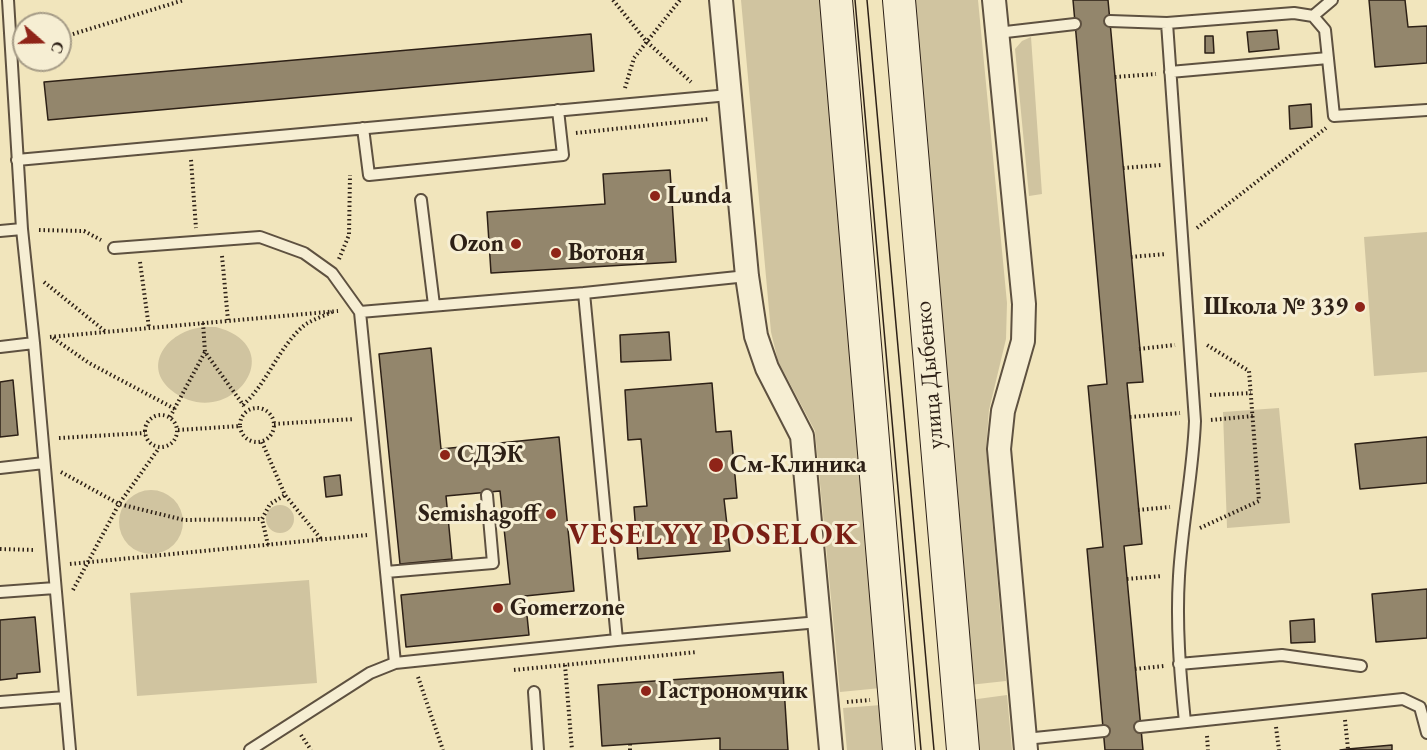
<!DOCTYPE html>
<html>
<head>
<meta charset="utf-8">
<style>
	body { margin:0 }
	#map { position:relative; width:1427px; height:750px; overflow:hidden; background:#f1e5bc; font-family:"EB Garamond",serif }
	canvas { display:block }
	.north { position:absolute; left:12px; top:12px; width:60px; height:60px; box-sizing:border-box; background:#f6eed3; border:2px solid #a69c87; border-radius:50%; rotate:110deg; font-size:16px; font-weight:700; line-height:24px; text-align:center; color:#2d2016 }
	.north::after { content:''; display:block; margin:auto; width:21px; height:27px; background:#8f2418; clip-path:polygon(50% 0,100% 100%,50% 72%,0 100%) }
</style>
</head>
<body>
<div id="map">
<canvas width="1427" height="750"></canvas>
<div class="north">С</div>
</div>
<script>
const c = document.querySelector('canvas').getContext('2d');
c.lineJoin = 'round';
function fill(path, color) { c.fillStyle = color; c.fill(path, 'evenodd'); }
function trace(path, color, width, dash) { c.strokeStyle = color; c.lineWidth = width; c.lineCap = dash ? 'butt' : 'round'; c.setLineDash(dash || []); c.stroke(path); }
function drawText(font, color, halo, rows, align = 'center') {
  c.font = font + ' "EB Garamond",serif'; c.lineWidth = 6; c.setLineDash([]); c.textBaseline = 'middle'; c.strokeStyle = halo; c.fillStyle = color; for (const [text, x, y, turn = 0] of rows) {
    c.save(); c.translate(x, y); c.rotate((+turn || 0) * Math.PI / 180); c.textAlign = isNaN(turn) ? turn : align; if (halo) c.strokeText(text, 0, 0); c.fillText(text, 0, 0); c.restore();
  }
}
fill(new Path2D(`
	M 741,0 L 820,0 L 881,688 L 840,692 L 815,431 L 778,361 L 771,332 Z
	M 908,0 L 978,0 L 1007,303 L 1006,339 L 989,410 L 986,449 L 1006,681 L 969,685 Z
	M 1031,37 L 1042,194 L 1029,196 L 1015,49 L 1022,41 Z
	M 1427,232 L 1427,372 L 1374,376 L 1364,237 Z
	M 216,327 C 295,348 227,435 171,390 C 144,367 164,337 193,329 C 200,327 209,327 216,327 Z
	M 1279,408 L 1290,523 L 1227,528 L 1223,412 Z
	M119 522a32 32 0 1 1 64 0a32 32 0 1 1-64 0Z
	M266 519a14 14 0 1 1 28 0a14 14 0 1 1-28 0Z
	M 309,580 L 317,683 L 137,696 L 130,593 Z
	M 1007,695 L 1012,750 L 975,750 L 970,700 Z
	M 881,705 L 886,750 L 847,750 L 843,708 Z`), '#d0c4a0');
const building = new Path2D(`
	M 1073,0 L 1108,0 L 1143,382 L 1127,383 L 1142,544 L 1124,546 L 1143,750 L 1105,750 L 1087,549 L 1103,547 L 1088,386 L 1107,384 Z
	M 1369,0 L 1405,0 L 1408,27 L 1427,26 L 1427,63 L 1375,67 Z
	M 1277,30 L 1279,49 L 1249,52 L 1247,32 Z
	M 591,34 L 594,71 L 48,120 L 44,82 Z
	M 1205,36 L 1213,36 L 1214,53 L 1205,53 Z
	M 1311,104 L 1312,127 L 1290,129 L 1289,106 Z
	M 670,170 L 676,262 L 491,273 L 487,212 L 605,204 L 603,174 Z
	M 669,332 L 671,360 L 621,362 L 620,335 Z
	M 431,348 L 441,449 L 559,437 L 574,591 L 525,596 L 529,635 L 406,647 L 401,595 L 510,584 L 500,491 L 446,496 L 452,559 L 400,564 L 379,354 Z
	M 13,380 L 18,435 L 0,437 L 0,382 Z
	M 712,383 L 716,432 L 731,431 L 737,498 L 724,499 L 730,551 L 638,559 L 634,507 L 647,506 L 641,439 L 628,440 L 625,390 Z
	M 1427,437 L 1427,483 L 1360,489 L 1355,444 Z
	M 340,475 L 342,495 L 326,497 L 324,477 Z
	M 1427,589 L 1427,638 L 1376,642 L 1372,594 Z
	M 35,617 L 40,672 L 17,674 L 17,678 L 0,680 L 0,620 Z
	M 1314,619 L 1315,642 L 1291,643 L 1290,621 Z
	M 783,672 L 788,750 L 720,750 L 720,738 L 602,746 L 598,685 Z
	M 1392,745 L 1392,750 L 1340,750 L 1348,749 Z`);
fill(building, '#93866c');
trace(building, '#2d2016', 1.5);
const lane = new Path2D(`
	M 1313,16 L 1332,0
	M 1110,21 L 1167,23 L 1294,13 L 1313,16 L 1325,30 L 1334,116 L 1427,110
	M 1167,23 L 1195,421 C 1193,473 1182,524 1179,576 C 1176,624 1180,673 1185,722
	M 997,33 L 1075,24
	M 1170,72 L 1328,58
	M 363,128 L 369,175 L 563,155 L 558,110
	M 17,160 L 729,95
	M 421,200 L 434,305
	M 0,231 L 22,229
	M 114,248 L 260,237 L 304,253 L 332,273 L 360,312
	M 747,276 L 584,293 L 617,640 L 819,622
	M 34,343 L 70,750
	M 0,347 L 34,343 L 22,229 L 8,0
	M 0,468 L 44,463
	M 487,495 L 493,563 L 386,572 L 360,312 L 584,293
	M 386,572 L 395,663 L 617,640
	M 0,592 L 55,588
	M 1179,664 L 1282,655 L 1361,666
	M 534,692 L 538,750
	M 0,702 L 65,697
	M 1140,727 L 1403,699 L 1420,707 L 1427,733
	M 1025,739 L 1104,731
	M 250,750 L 370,673 L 395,663`);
const street = new Path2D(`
	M 721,0 L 747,276 L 756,336 L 767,368 L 802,436 L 831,750
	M 994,0 L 1024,304 L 1023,341 L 1003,411 L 999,449 L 1026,750`);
const secondary = new Path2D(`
	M 836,0 L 899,750
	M 899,0 L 963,750`);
trace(lane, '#5e5140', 14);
trace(street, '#5e5140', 26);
trace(secondary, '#2d2016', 34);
trace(new Path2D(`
	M 613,0 L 647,42 L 691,82
	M 60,38 L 184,0
	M 1115,77 L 1156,74
	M 625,88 L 634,58 L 680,0
	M 576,133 L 709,119
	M 191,160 L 196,228
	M 1123,168 L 1161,165
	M 1197,228 L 1326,128
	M 39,230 L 84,231 L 101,240
	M 222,256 L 228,320
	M 1131,257 L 1166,254
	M 339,259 L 349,235 L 350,175
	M 140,262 L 149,328
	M 44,282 L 106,332
	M 203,323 L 205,352 L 244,406
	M 50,337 L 338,311
	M 53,338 L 89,363 L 175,409
	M 1139,349 L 1175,345
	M 1210,395 L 1251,393
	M 243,405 C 268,383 279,345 306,324 C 314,319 324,316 332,312
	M240 425a17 17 0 1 1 34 0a17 17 0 1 1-34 0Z
	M145 431a16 16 0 1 1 32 0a16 16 0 1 1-32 0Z
	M 170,417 L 205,352
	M 1130,417 L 1180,413
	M 1211,420 L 1253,416
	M 274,424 L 354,419
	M 178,430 L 240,426
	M 59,438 L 145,433
	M 262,442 L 285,495 L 321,539
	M 61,472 L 119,504 L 184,520 L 262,519
	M 1138,510 L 1170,507
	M 1200,528 L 1259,501 L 1249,371 L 1207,345
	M 268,545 L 262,519 L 270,504 L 285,495
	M 0,549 L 36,550
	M 70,564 L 367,535
	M 1127,579 L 1162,576
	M 73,590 L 119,504 L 159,448
	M 565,665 L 572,750
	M 1135,669 L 1164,666
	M 514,670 L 697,652
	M 418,677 L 443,750
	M 847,702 L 870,700
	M 1345,720 L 1348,749
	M 1276,727 L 1279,750
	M 301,735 L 311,750
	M 1207,736 L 1208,750
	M 630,744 L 630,750`), '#2d2016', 4, [1.5, 3]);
trace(lane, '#f6eed3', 10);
trace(street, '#f6eed3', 22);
trace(secondary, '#f6eed3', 32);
trace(new Path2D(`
	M 855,0 L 921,750
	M 867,0 L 934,750`), '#2d2016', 1.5);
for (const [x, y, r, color] of [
	[655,196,6,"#8f2418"],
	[516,244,6,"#8f2418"],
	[556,253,6,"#8f2418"],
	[1360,307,6,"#8f2418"],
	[445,455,6,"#8f2418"],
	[716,465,8,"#8f2418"],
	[551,514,6,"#8f2418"],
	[498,608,6,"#8f2418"],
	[646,691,6,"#8f2418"]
]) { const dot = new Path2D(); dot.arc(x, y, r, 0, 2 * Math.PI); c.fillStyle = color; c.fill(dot); trace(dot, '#f6eed3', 2); }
drawText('bold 24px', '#2d2016', '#f6eed3', [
	["Lunda",667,196],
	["Ozon",504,244,"right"],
	["Вотоня",568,253],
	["Школа № 339",1348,307,"right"],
	["СДЭК",457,455],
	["См-Клиника",730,465],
	["Semishagoff",539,514,"right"],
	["Gomerzone",510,608],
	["Гастрономчик",658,691]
], 'left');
drawText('24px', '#2d2016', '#f6eed3', [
	["улица Дыбенко",930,375,-95]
]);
c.letterSpacing = '1.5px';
drawText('bold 30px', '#7a1f14', '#f6eed3', [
	["VESELYY POSELOK",713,536]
]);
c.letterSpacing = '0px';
</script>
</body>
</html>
